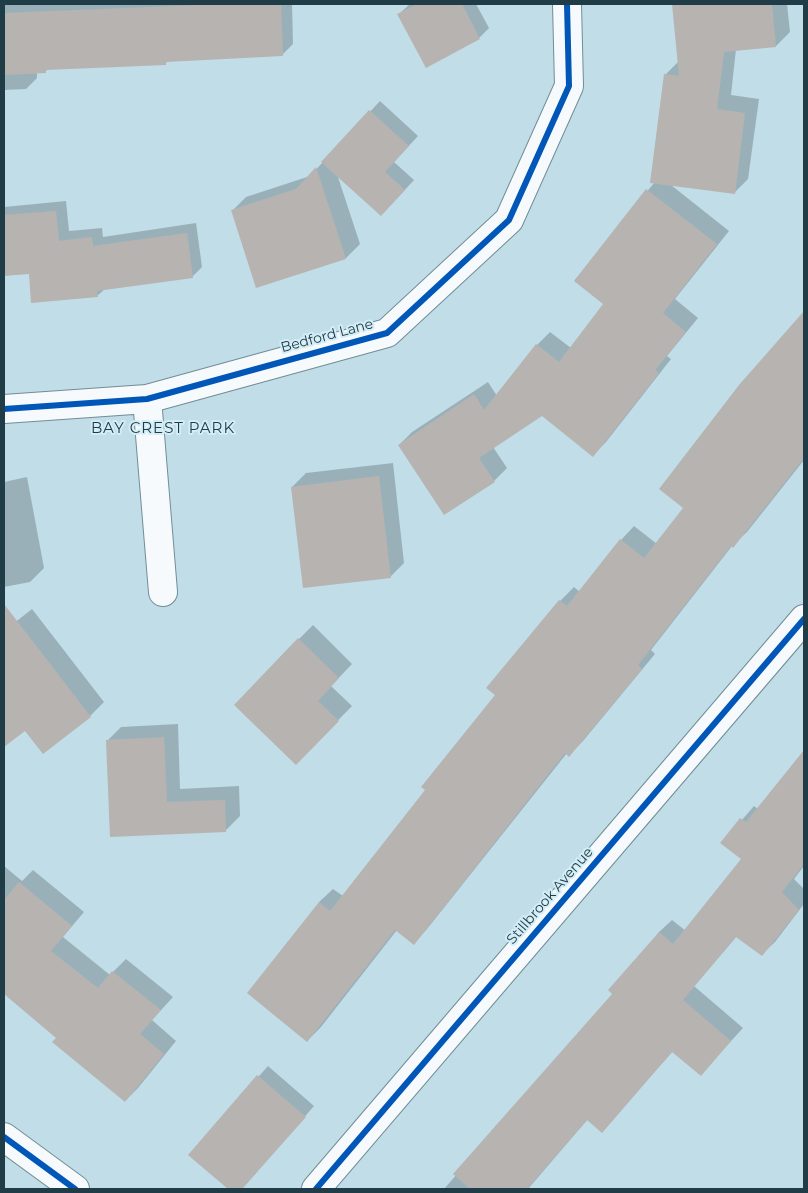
<!DOCTYPE html>
<html>
<head>
<meta charset="utf-8">
<style>
	body { margin:0 }
	#map { position:relative; width:808px; height:1193px; overflow:hidden; background:#c0dde8; font-family:Montserrat,sans-serif }
	canvas { display:block }
	.frame { position:absolute; inset:0; border:5px solid #203c46; pointer-events:none }
</style>
</head>
<body>
<div id="map">
<canvas width="808" height="1193"></canvas>
<div class="frame"></div>
</div>
<script>
const c = document.querySelector('canvas').getContext('2d');
c.lineJoin = 'round';
function fill(path, color) { c.fillStyle = color; c.fill(path, 'evenodd'); }
function trace(path, color, width, dash) { c.strokeStyle = color; c.lineWidth = width; c.lineCap = dash ? 'butt' : 'round'; c.setLineDash(dash || []); c.stroke(path); }
function drawText(font, color, halo, rows, align = 'center') {
  c.font = font + ' Montserrat,sans-serif'; c.lineWidth = 4; c.setLineDash([]); c.textBaseline = 'middle'; c.strokeStyle = halo; c.fillStyle = color; for (const [text, x, y, turn = 0] of rows) {
    c.save(); c.translate(x, y); c.rotate((+turn || 0) * Math.PI / 180); c.textAlign = isNaN(turn) ? turn : align; if (halo) c.strokeText(text, 0, 0); c.fillText(text, 0, 0); c.restore();
  }
}
fill(new Path2D(`
	M 4,4 L 292,4 L 293,44 L 282,55 L 169,60 L 165,64 L 48,69 L 45,72 L 37,72 L 37,78 L 26,89 L 4,90 Z
	M 410,4 L 476,4 L 489,28 L 479,38 L 399,14 Z
	M 673,4 L 787,4 L 790,32 L 776,46 L 736,49 L 731,95 L 759,99 L 748,179 L 734,193 L 671,185 L 729,231 L 675,299 L 698,318 L 667,356 L 671,359 L 606,442 L 593,455 L 542,415 L 493,447 L 507,468 L 494,481 L 399,445 L 412,432 L 488,382 L 497,396 L 537,345 L 550,332 L 571,348 L 605,304 L 575,280 L 654,183 L 665,75 L 679,61 Z
	M 380,101 L 418,136 L 394,162 L 414,180 L 391,205 L 337,174 L 360,244 L 346,258 L 257,286 L 232,211 L 246,197 L 310,176 Z
	M 66,201 L 69,231 L 102,228 L 103,237 L 196,223 L 202,267 L 192,277 L 105,289 L 97,296 L 30,273 L 4,274 L 4,207 Z
	M 804,313 L 804,460 L 747,532 L 732,546 L 651,650 L 655,654 L 583,741 L 569,755 L 567,753 L 427,929 L 414,943 L 397,930 L 321,1027 L 307,1041 L 319,902 L 333,889 L 343,896 L 427,790 L 496,695 L 488,688 L 560,601 L 574,587 L 580,592 L 621,540 L 634,526 L 657,544 L 685,508 L 740,386 Z
	M 393,463 L 404,563 L 390,577 L 292,487 L 306,473 Z
	M 27,477 L 44,568 L 30,582 L 4,587 L 4,482 Z
	M 32,609 L 104,702 L 90,716 L 25,729 L 4,745 L 4,631 Z
	M 313,625 L 352,664 L 331,686 L 352,706 L 310,749 L 299,639 Z
	M 178,724 L 180,789 L 239,786 L 240,816 L 226,830 L 111,836 L 107,741 L 121,727 Z
	M 804,752 L 804,866 L 794,879 L 804,889 L 804,904 L 775,942 L 762,954 L 737,936 L 694,986 L 743,1028 L 701,1074 L 673,1051 L 602,1131 L 588,1119 L 528,1189 L 444,1189 L 614,994 L 659,932 L 672,920 L 686,931 L 742,859 L 722,843 L 754,806 L 758,809 Z
	M 4,866 L 22,881 L 33,870 L 84,912 L 63,937 L 110,975 L 126,959 L 173,997 L 152,1020 L 176,1041 L 138,1088 L 125,1101 L 58,1038 L 4,993 Z
	M 268,1066 L 314,1106 L 242,1189 L 230,1189 L 189,1155 Z`), '#0003');
fill(new Path2D(`
	M 224,4 L 281,4 L 283,56 L 166,62 L 166,65 L 45,70 L 46,73 L 4,75 L 4,13 Z
	M 417,4 L 462,4 L 480,39 L 426,68 L 397,14 Z
	M 672,4 L 772,4 L 776,47 L 724,52 L 717,109 L 745,113 L 735,194 L 650,183 L 664,74 L 679,76 Z
	M 369,110 L 409,146 L 385,172 L 405,190 L 381,216 L 321,162 Z
	M 316,167 L 346,259 L 256,288 L 231,210 L 296,189 Z
	M 646,189 L 717,244 L 663,313 L 686,332 L 655,370 L 659,373 L 593,457 L 542,416 L 479,458 L 495,482 L 444,515 L 398,445 L 474,394 L 484,410 L 536,344 L 559,362 L 603,304 L 574,281 Z
	M 56,211 L 59,241 L 92,237 L 93,246 L 187,233 L 193,278 L 97,291 L 98,297 L 31,303 L 29,274 L 4,276 L 4,215 Z
	M 804,311 L 804,458 L 733,548 L 731,546 L 638,665 L 642,669 L 569,757 L 565,753 L 414,945 L 395,930 L 307,1042 L 247,993 L 319,902 L 330,911 L 425,790 L 421,787 L 495,695 L 486,688 L 559,600 L 567,606 L 620,539 L 644,558 L 683,508 L 659,489 L 739,385 Z
	M 379,476 L 391,578 L 303,588 L 291,487 Z
	M 4,604 L 91,717 L 43,754 L 25,731 L 4,747 Z
	M 298,638 L 339,678 L 318,701 L 339,721 L 296,765 L 234,705 Z
	M 164,737 L 167,802 L 225,800 L 226,832 L 110,837 L 106,740 Z
	M 804,750 L 804,864 L 782,892 L 799,910 L 762,956 L 736,937 L 683,1000 L 731,1041 L 701,1076 L 672,1052 L 602,1133 L 587,1120 L 527,1189 L 470,1189 L 453,1174 L 612,994 L 608,990 L 659,932 L 673,944 L 741,859 L 720,843 L 740,818 L 746,822 Z
	M 19,882 L 72,926 L 51,951 L 98,988 L 112,971 L 161,1010 L 140,1034 L 164,1054 L 125,1102 L 52,1042 L 56,1038 L 4,994 L 4,900 Z
	M 257,1075 L 306,1117 L 242,1189 L 228,1189 L 188,1155 Z`), '#b7b3b0');
const street = new Path2D(`
	M 147,399 L 163,592
	M 4,409 L 147,399 L 387,333 L 509,220 L 569,86 L 567,4
	M 4,1137 L 75,1189
	M 316,1189 L 804,619`);
trace(street, '#718d96', 30);
trace(street, '#f6fafc', 28);
trace(new Path2D(`
	M 4,409 L 147,399 L 387,333 L 509,220 L 569,86 L 567,4
	M 4,1137 L 75,1189
	M 316,1189 L 804,619`), '#0057b8', 6);
drawText('14px', '#203c46', '#d3edf7', [
	["Bedford Lane",327,336,-15],
	["Stillbrook Avenue",550,896,-49]
]);
c.letterSpacing = '1px';
drawText('15px', '#203c46', '#d3edf7', [
	["BAY CREST PARK",163,429]
]);
c.letterSpacing = '0px';
</script>
</body>
</html>
